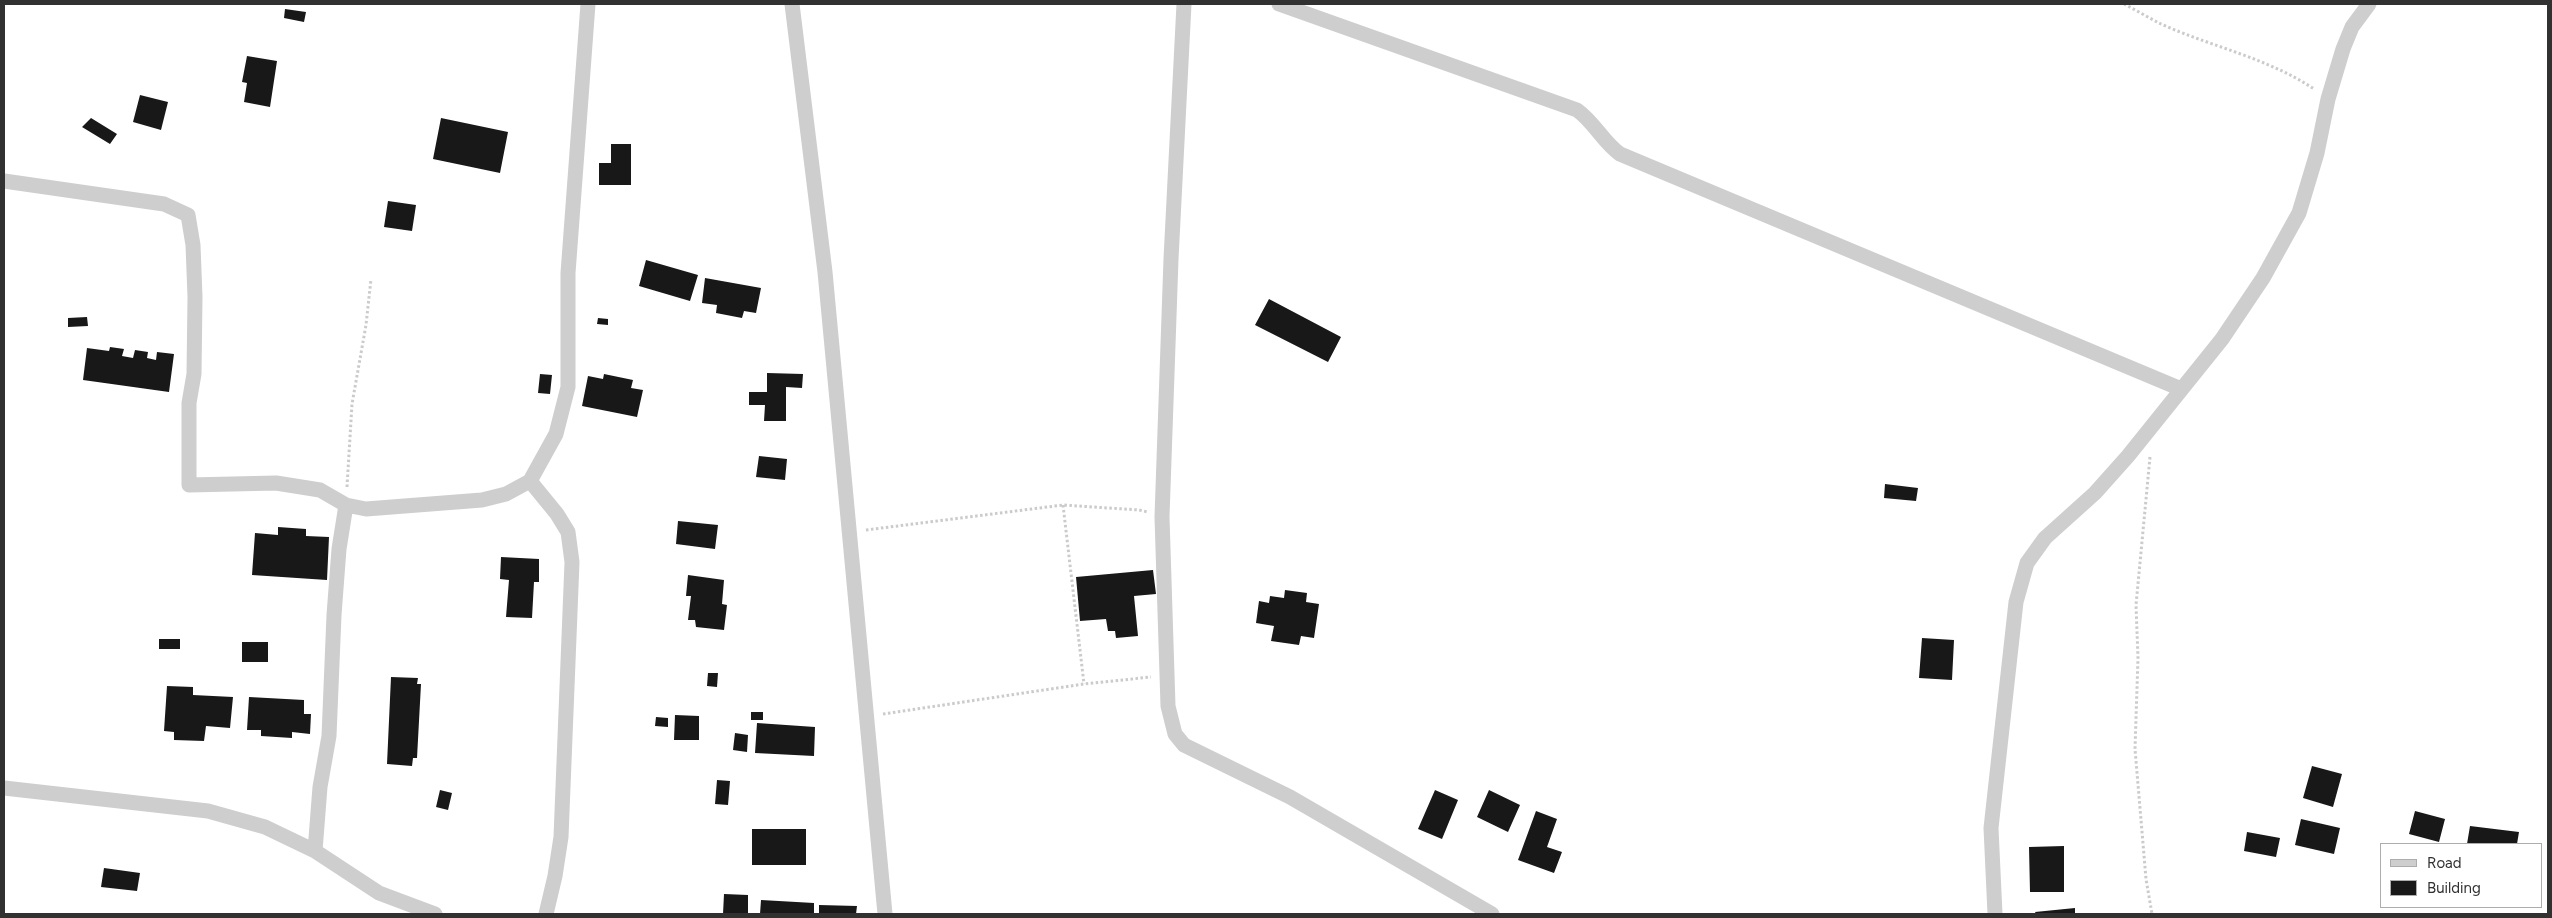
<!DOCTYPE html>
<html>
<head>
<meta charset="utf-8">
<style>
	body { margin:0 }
	#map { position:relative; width:2552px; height:918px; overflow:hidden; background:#fff; font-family:Figtree,sans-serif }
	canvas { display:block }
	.frame { position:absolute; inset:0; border:5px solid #313131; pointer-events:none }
	.legend { position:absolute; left:2380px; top:843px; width:162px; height:65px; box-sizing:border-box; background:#fff; border:1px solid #adadad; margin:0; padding:6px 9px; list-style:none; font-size:15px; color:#313131 }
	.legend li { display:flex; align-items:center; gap:10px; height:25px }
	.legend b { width:25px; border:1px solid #adadad }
</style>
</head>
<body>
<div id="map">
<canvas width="2552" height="918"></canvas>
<div class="frame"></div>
<ul class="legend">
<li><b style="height:6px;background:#cecece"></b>Road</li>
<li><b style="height:14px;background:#181818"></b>Building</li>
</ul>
</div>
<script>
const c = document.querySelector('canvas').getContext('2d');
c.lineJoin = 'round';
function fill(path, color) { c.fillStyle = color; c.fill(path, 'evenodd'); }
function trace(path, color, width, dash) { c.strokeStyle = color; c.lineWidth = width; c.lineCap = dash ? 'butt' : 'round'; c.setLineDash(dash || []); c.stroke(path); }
fill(new Path2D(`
	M 285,9 L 306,12 L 304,22 L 284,18 Z
	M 247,56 L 277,61 L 270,107 L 244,102 L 247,83 L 242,82 Z
	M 140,95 L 168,102 L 161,130 L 133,122 Z
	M 91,118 L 117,134 L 110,144 L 82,127 Z
	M 441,118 L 508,132 L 500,173 L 433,159 Z
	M 611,144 L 631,144 L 631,185 L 599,185 L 599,163 L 611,163 Z
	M 388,201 L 416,205 L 412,231 L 384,227 Z
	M 646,260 L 698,275 L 690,301 L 639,286 Z
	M 705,278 L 761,288 L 756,313 L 744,311 L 742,318 L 716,313 L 717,305 L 702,303 Z
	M 1269,299 L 1341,337 L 1328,362 L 1255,325 Z
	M 87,317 L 88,326 L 68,327 L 68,318 Z
	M 598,318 L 608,319 L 608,325 L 597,324 Z
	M 110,347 L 124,349 L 122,356 L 133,358 L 135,350 L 148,352 L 147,358 L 156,360 L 157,352 L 174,354 L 169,392 L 83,380 L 87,348 L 109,351 Z
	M 767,373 L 803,374 L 802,388 L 786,387 L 786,421 L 764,421 L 765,405 L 749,405 L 749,392 L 767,392 Z
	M 540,374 L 552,375 L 550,394 L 538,393 Z
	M 604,374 L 633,380 L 631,388 L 643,390 L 637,417 L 582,406 L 588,376 L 603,379 Z
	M 759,456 L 787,459 L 785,480 L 756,477 Z
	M 1885,484 L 1918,488 L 1916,501 L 1884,498 Z
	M 678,521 L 718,525 L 715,549 L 676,544 Z
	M 278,527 L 306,529 L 306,536 L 329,537 L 327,580 L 252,575 L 255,533 L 278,535 Z
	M 501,557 L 539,559 L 539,582 L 534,582 L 532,618 L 506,617 L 509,580 L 500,579 Z
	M 1153,570 L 1156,594 L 1134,596 L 1138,636 L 1116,638 L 1115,631 L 1108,631 L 1106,619 L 1080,621 L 1076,577 Z
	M 688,575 L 724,580 L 722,604 L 727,605 L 724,630 L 696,627 L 695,620 L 688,620 L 691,596 L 686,596 Z
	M 1285,590 L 1307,593 L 1306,602 L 1319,604 L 1314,638 L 1301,636 L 1299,645 L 1271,641 L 1274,626 L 1256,623 L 1259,601 L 1269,603 L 1270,596 L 1284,598 Z
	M 1922,638 L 1954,640 L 1952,680 L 1919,678 Z
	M 159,639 L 180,639 L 180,649 L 159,649 Z
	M 242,642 L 268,642 L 268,662 L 242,662 Z
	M 708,673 L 718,673 L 717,687 L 707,686 Z
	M 391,677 L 418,678 L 417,684 L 421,684 L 417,758 L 413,758 L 412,766 L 387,764 Z
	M 167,686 L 193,687 L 193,695 L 233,697 L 230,728 L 206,726 L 204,741 L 174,740 L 174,732 L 164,731 Z
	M 249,697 L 304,700 L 304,714 L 311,714 L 310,734 L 292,732 L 292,738 L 261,736 L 261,730 L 247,730 Z
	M 751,712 L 763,712 L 763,720 L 751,720 Z
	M 675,715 L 699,716 L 699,740 L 674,740 Z
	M 656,717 L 668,718 L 668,727 L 655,726 Z
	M 757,723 L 815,727 L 814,756 L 755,753 Z
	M 735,733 L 748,735 L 747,752 L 733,750 Z
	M 2312,766 L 2342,774 L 2333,807 L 2303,798 Z
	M 717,780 L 730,781 L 728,805 L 715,804 Z
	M 440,790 L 452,793 L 448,810 L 436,807 Z
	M 1435,790 L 1458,800 L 1442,839 L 1418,829 Z
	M 1489,790 L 1520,805 L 1508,832 L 1477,817 Z
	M 1536,811 L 1557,819 L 1547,847 L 1562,852 L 1554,873 L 1518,860 Z
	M 2415,811 L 2445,819 L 2439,842 L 2409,834 Z
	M 2301,819 L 2340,828 L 2334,854 L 2295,845 Z
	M 2470,826 L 2519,832 L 2517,844 L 2467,844 Z
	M 752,829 L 806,829 L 806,865 L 752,865 Z
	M 2247,832 L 2280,838 L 2276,857 L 2244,851 Z
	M 2064,846 L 2064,892 L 2030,892 L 2029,847 Z
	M 104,868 L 140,873 L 137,891 L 101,887 Z
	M 724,894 L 748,895 L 748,914 L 723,914 Z
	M 761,900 L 814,903 L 814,914 L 760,914 Z
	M 819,905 L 857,906 L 856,914 L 819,914 Z
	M 2075,908 L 2075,914 L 2036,914 L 2035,912 Z`), '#181818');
trace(new Path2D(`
	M 2124,4 C 2136,10 2149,18 2161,24 C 2212,47 2268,58 2314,89
	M 2150,457 L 2136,605 L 2138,658 L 2135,749 L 2146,879 L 2152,914
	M 347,487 L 352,404 L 366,325 L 371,279
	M 1063,505 L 1084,684
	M 866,530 L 1063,505 L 1139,510 L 1148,512
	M 883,714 L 1084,684 L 1151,677`), '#cbcbcb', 3, [2.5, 2.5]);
trace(new Path2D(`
	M 792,4 L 825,272 L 885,914
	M 1184,4 L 1171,259 L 1162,517 L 1168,706 L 1175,734 L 1184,745 L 1290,797 L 1492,914
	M 1279,4 L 1577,110 C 1595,123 1603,142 1620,154 L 2181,389
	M 4,181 L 164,204 L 188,215 L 193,245 L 195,297 L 194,374 L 189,403 L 189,485 L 276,483 L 320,490 L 346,505 L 366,509 L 482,500 L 506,494 L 530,481 L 556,434 L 568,387 L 568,273 L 588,4
	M 530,481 L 557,514 L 568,532 L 572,562 L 561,837 L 555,876 L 546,914
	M 4,788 L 208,811 L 265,827 L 315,851 L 379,893 L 435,914
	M 315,851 L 320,787 L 329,736 L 334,615 L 339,549 L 346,505
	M 1995,914 L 1991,828 L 2016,602 L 2027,563 L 2045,538 L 2095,493 L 2128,456 L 2222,339 L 2263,278 L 2299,213 L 2317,153 L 2328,99 L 2343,49 L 2352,27 L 2369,4`), '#cecece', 15);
</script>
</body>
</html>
